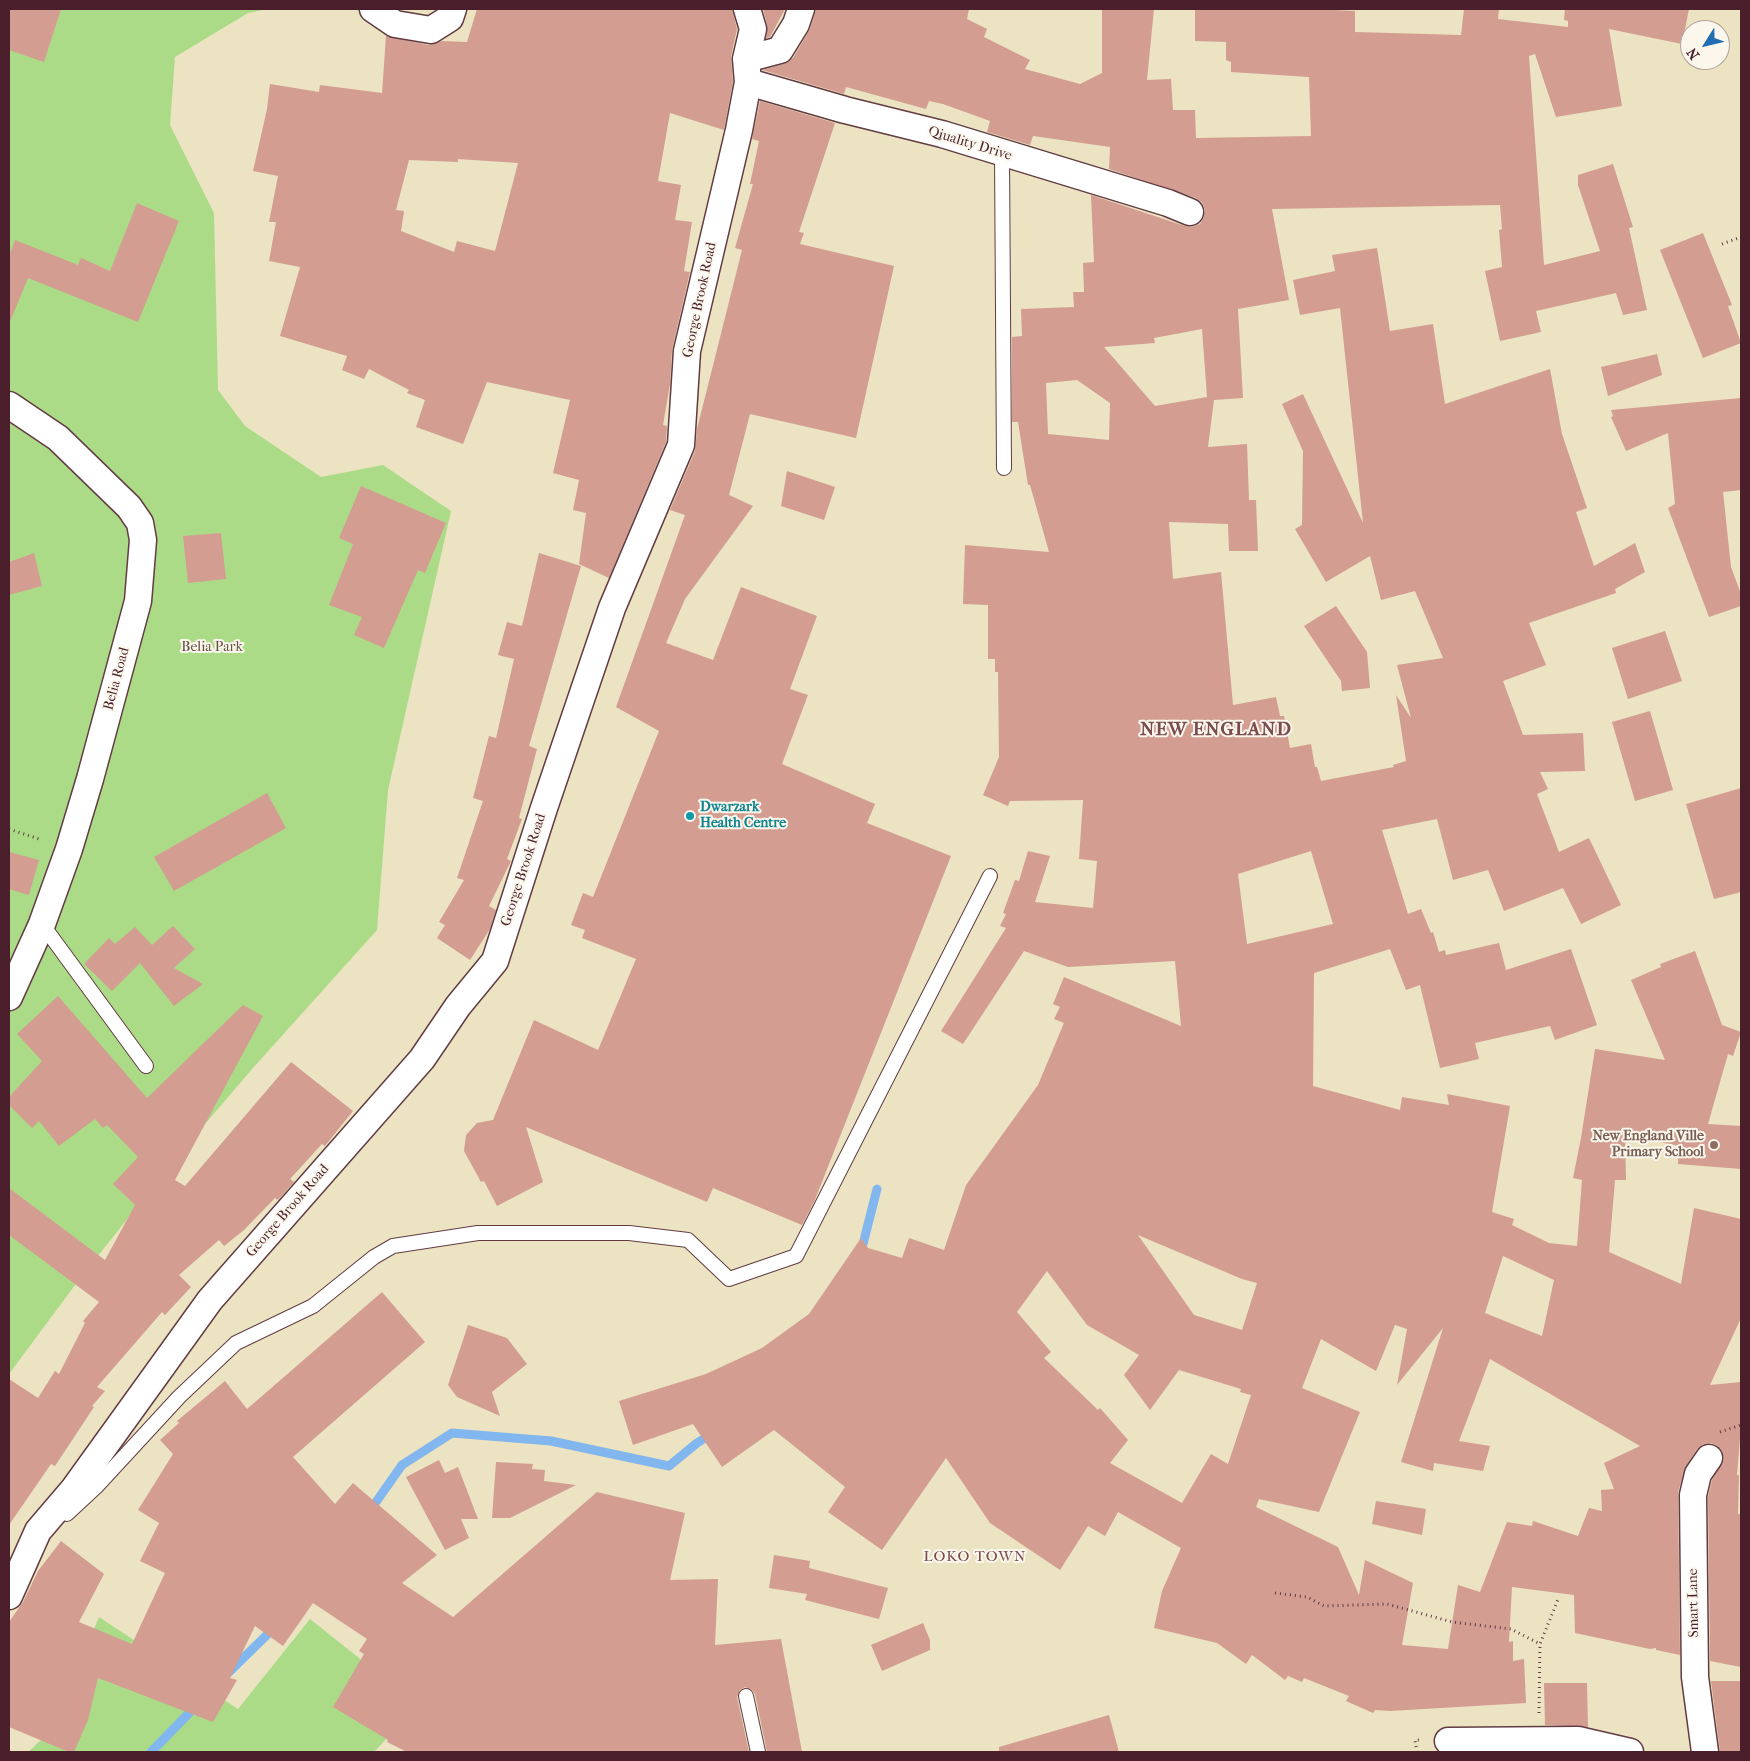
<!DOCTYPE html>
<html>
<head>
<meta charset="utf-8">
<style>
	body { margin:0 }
	#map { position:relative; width:1750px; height:1761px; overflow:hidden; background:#ebe3c2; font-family:"IM FELL French Canon",serif }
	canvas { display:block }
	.frame { position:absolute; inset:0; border:10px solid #4a1f2b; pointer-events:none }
	.north { position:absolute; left:1680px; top:20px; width:50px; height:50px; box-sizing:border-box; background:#fbf7ec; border:1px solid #b4a19f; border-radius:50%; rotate:234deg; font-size:14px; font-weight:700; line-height:20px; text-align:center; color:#4a1f2b }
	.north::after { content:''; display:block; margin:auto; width:18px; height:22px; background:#1f6fb2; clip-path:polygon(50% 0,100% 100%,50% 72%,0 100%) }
</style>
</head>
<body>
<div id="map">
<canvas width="1750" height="1761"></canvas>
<div class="frame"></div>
<div class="north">N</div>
</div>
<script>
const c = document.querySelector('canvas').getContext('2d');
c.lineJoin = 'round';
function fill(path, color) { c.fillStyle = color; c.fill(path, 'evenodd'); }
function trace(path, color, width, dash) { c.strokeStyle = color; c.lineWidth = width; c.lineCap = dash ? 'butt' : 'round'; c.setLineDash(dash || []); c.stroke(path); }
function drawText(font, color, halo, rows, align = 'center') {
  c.font = font + ' "IM FELL French Canon",serif'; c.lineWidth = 4; c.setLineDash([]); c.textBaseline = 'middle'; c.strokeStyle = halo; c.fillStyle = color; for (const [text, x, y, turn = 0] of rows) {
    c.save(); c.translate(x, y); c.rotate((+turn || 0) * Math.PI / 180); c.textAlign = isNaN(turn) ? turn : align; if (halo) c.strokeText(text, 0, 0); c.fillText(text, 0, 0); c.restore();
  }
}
fill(new Path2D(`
	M 9,9 L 268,9 L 248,13 L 175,57 L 170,125 L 214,213 L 218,390 L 245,426 L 321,477 L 383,465 L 451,511 L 388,790 L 377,930 L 253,1068 L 175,1159 L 78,1281 L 9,1374 Z
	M 99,1617 L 238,1709 L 310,1619 L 418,1705 L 374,1752 L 28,1752 L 50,1732 Z`), '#acdb88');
trace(new Path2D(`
	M 861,1252 L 877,1189
	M 369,1512 L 402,1465 L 452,1433 L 551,1441 L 669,1466 L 697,1443 L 713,1433
	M 228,1673 L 276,1626
	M 151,1752 L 196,1706`), '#81b6ef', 9);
fill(new Path2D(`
	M 9,9 L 61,9 L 44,62 L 9,50 Z
	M 477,9 L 732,9 L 737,29 L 731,56 L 733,81 L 724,130 L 670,113 L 658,181 L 681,185 L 675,220 L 692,222 L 684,271 L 690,272 L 672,350 L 670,384 L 663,425 L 667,426 L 666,442 L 609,578 L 579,564 L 586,513 L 573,510 L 579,480 L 553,473 L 570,400 L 487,382 L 463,444 L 416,427 L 425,400 L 407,393 L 409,390 L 369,369 L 364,379 L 342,370 L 347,356 L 280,336 L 300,267 L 269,261 L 276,222 L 269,222 L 278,176 L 253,171 L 267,109 L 270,84 L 319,92 L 320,85 L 382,93 L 386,36 L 429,45 L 442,41 L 467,42 ZM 458,159 L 518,163 L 495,251 L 457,241 L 454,252 L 401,231 L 404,211 L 396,210 L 409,160 L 458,162 Z
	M 763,9 L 785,9 L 770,37 L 766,38 L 767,25 Z
	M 816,9 L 969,9 L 967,19 L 987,29 L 984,37 L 1030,60 L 1025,69 L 1080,84 L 1102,73 L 1102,9 L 1154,9 L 1147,80 L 1171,79 L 1173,110 L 1195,110 L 1196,138 L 1311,136 L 1309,77 L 1231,72 L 1231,62 L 1226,60 L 1226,42 L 1195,41 L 1195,9 L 1310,9 L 1355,11 L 1355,32 L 1461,35 L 1464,9 L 1499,9 L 1498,19 L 1568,27 L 1568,21 L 1564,20 L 1565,9 L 1689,9 L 1682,44 L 1609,29 L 1622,106 L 1556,117 L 1535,54 L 1529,56 L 1544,265 L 1600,251 L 1578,185 L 1578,175 L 1613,164 L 1633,227 L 1629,228 L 1647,310 L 1623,315 L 1616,293 L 1536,311 L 1541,332 L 1500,341 L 1485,271 L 1502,267 L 1499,230 L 1502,229 L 1500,205 L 1272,209 L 1289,300 L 1238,309 L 1243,398 L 1214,400 L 1208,447 L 1247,444 L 1249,500 L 1256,500 L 1258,551 L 1229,551 L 1228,524 L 1169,522 L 1173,579 L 1221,572 L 1233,705 L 1276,697 L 1280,716 L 1284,716 L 1290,748 L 1311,744 L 1315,767 L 1317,767 L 1321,781 L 1394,767 L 1393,765 L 1406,761 L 1396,695 L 1411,718 L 1397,665 L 1443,658 L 1415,591 L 1381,600 L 1370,556 L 1326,582 L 1295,529 L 1302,525 L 1303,451 L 1282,404 L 1303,394 L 1363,523 L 1340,308 L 1300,315 L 1293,280 L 1335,271 L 1332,255 L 1377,248 L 1390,331 L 1433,324 L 1445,404 L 1550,369 L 1562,434 L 1587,508 L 1576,512 L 1594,566 L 1635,543 L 1645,572 L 1615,589 L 1616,593 L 1529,623 L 1546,665 L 1503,681 L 1523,735 L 1583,733 L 1585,771 L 1540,772 L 1548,789 L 1537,794 L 1559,852 L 1589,838 L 1621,905 L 1581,924 L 1563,888 L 1504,911 L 1488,870 L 1453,880 L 1437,819 L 1382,830 L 1408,914 L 1421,909 L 1431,933 L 1433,932 L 1439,952 L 1445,950 L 1446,955 L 1499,943 L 1506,970 L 1571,949 L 1597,1025 L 1555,1040 L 1550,1026 L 1475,1043 L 1479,1059 L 1440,1068 L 1420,985 L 1406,990 L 1390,949 L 1314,973 L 1313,1086 L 1400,1110 L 1402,1097 L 1449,1105 L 1447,1094 L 1510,1106 L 1492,1212 L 1514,1219 L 1512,1225 L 1549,1243 L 1577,1246 L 1582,1180 L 1573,1178 L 1581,1138 L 1595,1049 L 1665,1060 L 1631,980 L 1661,967 L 1660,964 L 1695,951 L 1722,1025 L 1741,1032 L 1733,1056 L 1728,1054 L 1708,1124 L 1741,1126 L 1741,1169 L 1678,1164 L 1679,1146 L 1625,1135 L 1626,1180 L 1615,1180 L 1609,1252 L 1681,1284 L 1694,1208 L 1741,1219 L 1741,1318 L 1710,1385 L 1741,1382 L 1741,1426 L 1737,1475 L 1739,1475 L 1738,1514 L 1741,1514 L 1741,1667 L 1710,1661 L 1708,1497 L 1712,1480 L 1724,1459 L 1722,1451 L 1718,1446 L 1711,1443 L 1703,1444 L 1697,1449 L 1686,1466 L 1678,1492 L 1680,1655 L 1656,1650 L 1656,1648 L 1650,1649 L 1575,1633 L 1574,1595 L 1512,1587 L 1509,1642 L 1513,1641 L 1513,1661 L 1524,1659 L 1526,1703 L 1390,1711 L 1375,1710 L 1373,1713 L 1346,1701 L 1349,1696 L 1304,1678 L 1302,1682 L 1288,1676 L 1285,1680 L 1252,1655 L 1246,1664 L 1217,1643 L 1154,1628 L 1162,1591 L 1181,1548 L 1118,1512 L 1105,1536 L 1088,1526 L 1060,1570 L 990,1523 L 946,1458 L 882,1550 L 828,1512 L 845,1487 L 774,1430 L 722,1467 L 693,1424 L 633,1445 L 619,1401 L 706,1374 L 762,1348 L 809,1314 L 861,1238 L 868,1248 L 902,1258 L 909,1238 L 944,1250 L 966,1185 L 1038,1085 L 1064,1023 L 1054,1019 L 1060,1007 L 1053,1004 L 1064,977 L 1181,1026 L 1175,961 L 1068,967 L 1024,951 L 963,1044 L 941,1031 L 1006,928 L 1000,926 L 1006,914 L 1003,913 L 1015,880 L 1019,881 L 1028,851 L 1050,856 L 1035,902 L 1093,908 L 1097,861 L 1079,859 L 1083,800 L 1010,801 L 1008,806 L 983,795 L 999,757 L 998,672 L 995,672 L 995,659 L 988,659 L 988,605 L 963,604 L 965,545 L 1049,552 L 1030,485 L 1028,485 L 1018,422 L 1012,422 L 1012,337 L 1022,336 L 1021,309 L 1074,307 L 1073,292 L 1084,292 L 1083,263 L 1094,262 L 1091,195 L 1185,226 L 1192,227 L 1200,224 L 1204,217 L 1205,210 L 1202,202 L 1196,198 L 1109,169 L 1110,147 L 1033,136 L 1030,145 L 987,132 L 990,121 L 943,104 L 929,101 L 926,109 L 846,87 L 844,94 L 762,70 L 784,64 L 793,58 L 810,29 ZM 1202,329 L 1207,397 L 1155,406 L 1104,347 L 1155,343 L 1154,338 ZM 1077,380 L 1110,403 L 1109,440 L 1048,434 L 1046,383 ZM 1311,851 L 1333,924 L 1247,944 L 1238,874 ZM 1138,1235 L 1242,1279 L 1257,1283 L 1242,1330 L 1194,1315 ZM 1503,1256 L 1554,1280 L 1542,1336 L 1485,1313 ZM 1047,1271 L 1087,1325 L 1139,1355 L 1124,1375 L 1150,1410 L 1179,1370 L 1241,1389 L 1240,1392 L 1251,1395 L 1228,1464 L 1211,1454 L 1182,1503 L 1110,1463 L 1128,1440 L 1100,1408 L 1098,1410 L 1044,1358 L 1051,1352 L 1017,1312 ZM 1395,1325 L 1407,1329 L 1397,1385 L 1443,1328 L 1401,1462 L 1433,1471 L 1434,1463 L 1483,1471 L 1490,1446 L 1459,1441 L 1490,1359 L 1640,1446 L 1604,1463 L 1614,1489 L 1601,1490 L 1602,1511 L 1589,1508 L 1578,1536 L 1533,1521 L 1532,1526 L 1507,1522 L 1480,1592 L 1458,1585 L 1448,1649 L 1402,1645 L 1413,1583 L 1365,1560 L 1359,1595 L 1338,1547 L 1256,1507 L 1259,1499 L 1319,1512 L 1360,1412 L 1302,1388 L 1321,1339 L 1376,1371 Z
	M 760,101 L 835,123 L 799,232 L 804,233 L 800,244 L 894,266 L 856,438 L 750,414 L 729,495 L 753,506 L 685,599 L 666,643 L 713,660 L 741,587 L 817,616 L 790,689 L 808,695 L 782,764 L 875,804 L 867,823 L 951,856 L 814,1202 L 802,1225 L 713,1188 L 707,1202 L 526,1127 L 543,1182 L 497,1206 L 484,1181 L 481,1182 L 464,1151 L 466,1135 L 477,1123 L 493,1120 L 534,1020 L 598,1050 L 636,959 L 582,938 L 585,930 L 571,925 L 583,893 L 593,897 L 659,731 L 616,707 L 685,515 L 670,510 L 695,451 L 697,429 L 742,250 L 735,248 L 753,184 L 750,184 L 759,141 L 752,139 Z
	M 137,203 L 179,221 L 138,322 L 28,278 L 9,324 L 9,256 L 15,240 L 78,265 L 81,258 L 110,271 Z
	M 1703,233 L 1732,305 L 1728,306 L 1741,343 L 1703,358 L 1660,250 Z
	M 1657,354 L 1662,375 L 1608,396 L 1601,367 Z
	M 1741,398 L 1741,490 L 1723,492 L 1731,567 L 1741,594 L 1741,606 L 1709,617 L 1668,508 L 1675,504 L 1668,433 L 1626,451 L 1611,417 L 1613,416 L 1611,410 Z
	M 787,471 L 835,487 L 824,520 L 781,506 Z
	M 361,486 L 446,523 L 425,573 L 418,570 L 384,648 L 354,635 L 362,617 L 329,605 L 353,544 L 339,538 Z
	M 221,533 L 226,579 L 188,583 L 183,536 Z
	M 34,553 L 42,586 L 9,595 L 9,562 Z
	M 539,553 L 581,566 L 529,746 L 537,749 L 519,818 L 522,819 L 507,859 L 511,861 L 489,906 L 496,910 L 490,929 L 470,960 L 437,938 L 445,925 L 439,922 L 464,880 L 457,878 L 483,801 L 473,798 L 489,736 L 496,738 L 514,659 L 498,655 L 507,622 L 522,626 Z
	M 1336,606 L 1367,652 L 1370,688 L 1342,691 L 1341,681 L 1304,626 Z
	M 1665,631 L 1682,681 L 1628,699 L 1612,648 Z
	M 1650,711 L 1673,790 L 1635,801 L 1612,722 Z
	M 1741,788 L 1741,892 L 1714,899 L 1686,804 Z
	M 267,793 L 286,828 L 174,891 L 154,857 Z
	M 9,852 L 39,860 L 29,895 L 9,889 Z
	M 173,926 L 195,949 L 174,968 L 203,984 L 174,1006 L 140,963 L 112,991 L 84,964 L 109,938 L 115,944 L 135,927 L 152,945 Z
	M 58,996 L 147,1098 L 243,1005 L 263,1016 L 175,1180 L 185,1186 L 291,1062 L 353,1111 L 325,1146 L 322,1144 L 290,1179 L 294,1182 L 278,1200 L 275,1198 L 244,1230 L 224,1246 L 219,1240 L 179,1275 L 191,1287 L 165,1315 L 162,1312 L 97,1387 L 105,1391 L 92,1406 L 94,1407 L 55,1466 L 51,1464 L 9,1525 L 9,1379 L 38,1398 L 55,1371 L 59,1374 L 85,1323 L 83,1321 L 99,1302 L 9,1235 L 9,1188 L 105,1260 L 135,1205 L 113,1184 L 138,1157 L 107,1125 L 103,1128 L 95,1119 L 59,1146 L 39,1121 L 32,1128 L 9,1105 L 9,1097 L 42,1061 L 17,1034 Z
	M 382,1292 L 425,1342 L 293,1457 L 335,1504 L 353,1483 L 437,1555 L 402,1583 L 453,1617 L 597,1492 L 685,1513 L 670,1580 L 718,1579 L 715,1645 L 781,1639 L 802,1752 L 767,1752 L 755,1694 L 752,1690 L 745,1687 L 740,1690 L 737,1697 L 749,1752 L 407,1752 L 387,1742 L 388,1740 L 333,1707 L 364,1654 L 359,1651 L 367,1639 L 313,1603 L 283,1646 L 255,1626 L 230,1678 L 237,1680 L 213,1722 L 98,1678 L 88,1720 L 74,1752 L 69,1752 L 9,1727 L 9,1622 L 23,1602 L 38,1571 L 61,1541 L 104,1574 L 79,1622 L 132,1644 L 165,1573 L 140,1561 L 159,1523 L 138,1510 L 173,1454 L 160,1440 L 179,1423 L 177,1421 L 225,1381 L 247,1409 Z
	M 468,1325 L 507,1338 L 527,1364 L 492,1392 L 500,1416 L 457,1397 L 448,1385 Z
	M 439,1460 L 445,1473 L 458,1467 L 478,1519 L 461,1519 L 469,1538 L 445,1550 L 406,1477 Z
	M 496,1462 L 533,1464 L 532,1469 L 545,1470 L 544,1481 L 576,1485 L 510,1518 L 492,1518 Z
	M 1376,1501 L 1426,1509 L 1422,1535 L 1372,1524 Z
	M 774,1555 L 810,1561 L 809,1568 L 888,1588 L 879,1619 L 805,1600 L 807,1594 L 769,1588 Z
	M 923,1623 L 930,1640 L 930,1650 L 882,1671 L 871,1645 Z
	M 1711,1681 L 1741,1681 L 1741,1752 L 1720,1752 Z
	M 1544,1683 L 1587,1683 L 1588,1727 L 1545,1725 Z
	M 1109,1715 L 1119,1752 L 999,1752 L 999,1747 Z`), '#d39d91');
const lane = new Path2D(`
	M 1002,153 L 1004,468
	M 42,924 L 146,1066
	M 67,1514 L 96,1487 L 179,1397 L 236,1343 L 313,1306 L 374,1257 L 393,1246 L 478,1233 L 629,1233 L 688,1240 L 729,1279 L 796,1256 L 990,876
	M 746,1696 L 758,1752`);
const street = new Path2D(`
	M 373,9 L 395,24 L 431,30 L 450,18 L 453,9
	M 746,59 L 780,50 L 796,24 L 801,9
	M 748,82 L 845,110 L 942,134 L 1168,203 L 1190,212
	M 9,405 L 58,438 L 129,507 L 140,523 L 143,540 L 138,601 L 90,779 L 69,849 L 42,924 L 9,997
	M 9,1596 L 38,1531 L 73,1490 L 210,1300 L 422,1059 L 458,1006 L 495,961 L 544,808 L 612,608 L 681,445 L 687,351 L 739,130 L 748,82 L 746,59 L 753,29 L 747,9
	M 1448,1741 L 1578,1740 L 1630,1752
	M 1705,1752 L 1695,1677 L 1693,1495 L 1698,1474 L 1709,1458`);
trace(lane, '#623c42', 16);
trace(street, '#623c42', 29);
trace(new Path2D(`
	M 1722,244 L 1741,237
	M 9,829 L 42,840
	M 1720,1432 L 1741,1425
	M 1275,1593 L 1307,1597 L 1324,1606 L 1387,1604 L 1452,1622 L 1511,1629 L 1540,1644
	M 1539,1713 L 1540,1644 L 1559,1597
	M 1417,1752 L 1415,1740 L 1420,1740`), '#623c42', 3, [1, 4]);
trace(lane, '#fff', 14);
trace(street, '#fff', 26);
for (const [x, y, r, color] of [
	[690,816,5,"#0f9aa8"],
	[1714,1145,5,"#8d6e63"]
]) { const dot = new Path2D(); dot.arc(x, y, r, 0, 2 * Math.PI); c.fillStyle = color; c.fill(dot); trace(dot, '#fbf7ec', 2); }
drawText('14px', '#4a1f2b', '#fbf7ec', [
	["Qiuality Drive",970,144,17],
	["George Brook Road",700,300,-78],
	["Belia Road",117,679,-75],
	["George Brook Road",524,870,-72],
	["George Brook Road",288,1211,-49],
	["Smart Lane",1694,1603,-91]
]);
drawText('14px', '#624e42', '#fbf7ec', [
	["Belia Park",212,648]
]);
drawText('bold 14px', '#0d838f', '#fbf7ec', [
	["Dwarzark",700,808],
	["Health Centre",700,824]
], 'left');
drawText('bold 14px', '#785e54', '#fbf7ec', [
	["New England Ville",1704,1137],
	["Primary School",1704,1153]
], 'right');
c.letterSpacing = '1px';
drawText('15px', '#7a4b4f', '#fbf7ec', [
	["LOKO TOWN",975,1557]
]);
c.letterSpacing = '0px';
c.letterSpacing = '1px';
drawText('bold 19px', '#7a4b4f', '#fbf7ec', [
	["NEW ENGLAND",1216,730]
]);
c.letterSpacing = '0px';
</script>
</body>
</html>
